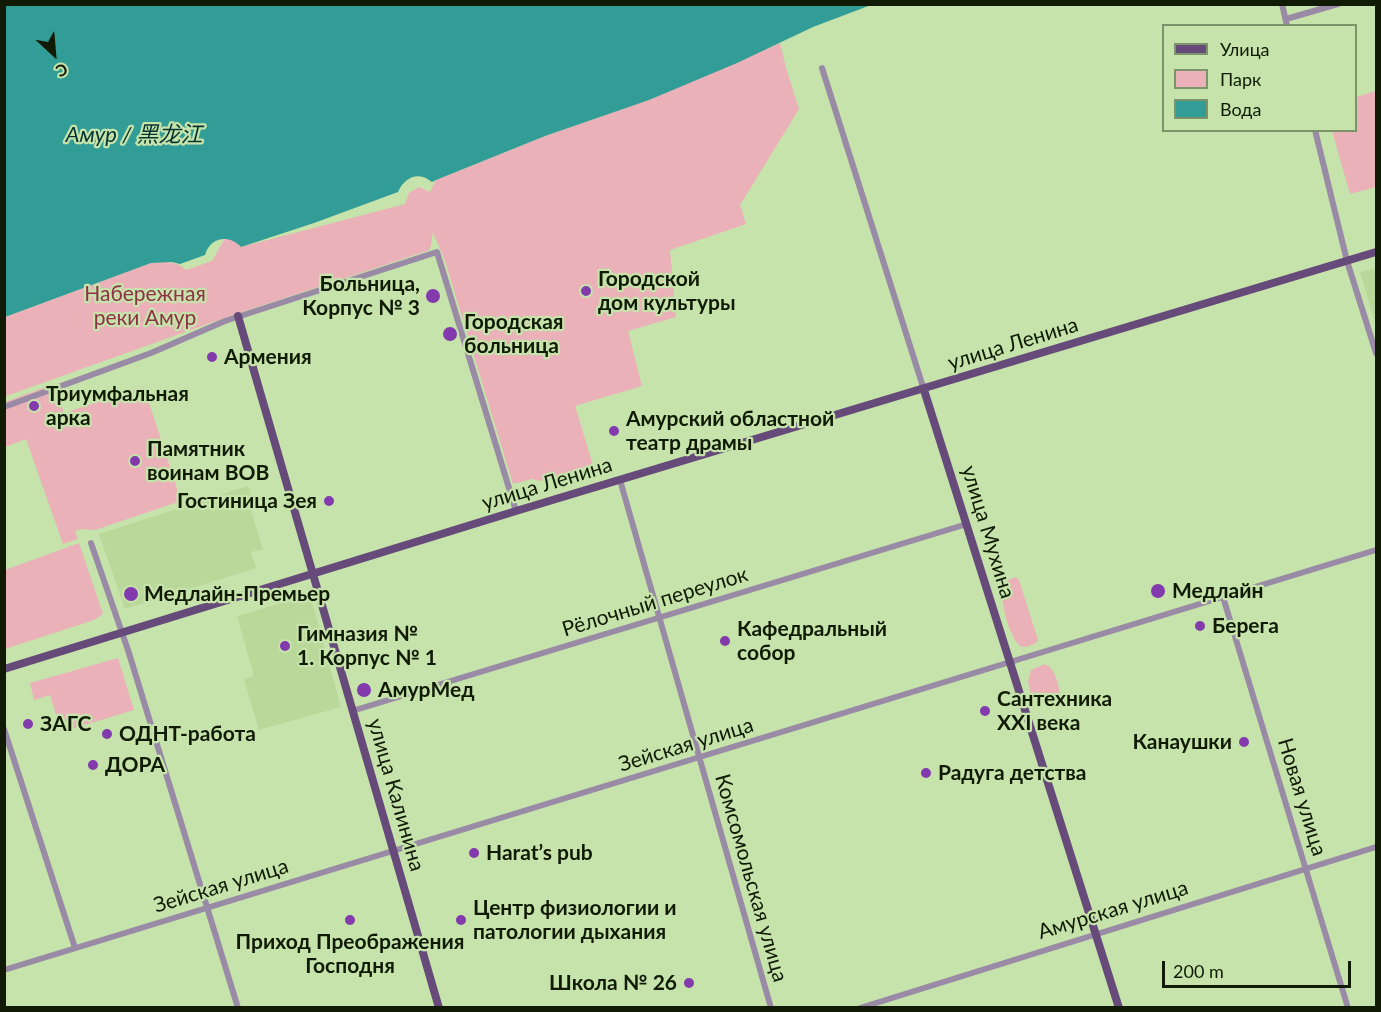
<!DOCTYPE html>
<html>
<head>
<meta charset="utf-8">
<style>
	body { margin:0 }
	#map { position:relative; width:1381px; height:1012px; overflow:hidden; background:#c6e3ab; font-family:Lato,sans-serif }
	canvas { display:block }
	.frame { position:absolute; inset:0; border:6px solid #101a05; pointer-events:none }
	.legend { position:absolute; left:1162px; top:24px; width:195px; height:108px; box-sizing:border-box; background:#c6e3ab; border:2px solid #7d9369; margin:0; padding:8px 10px; list-style:none; font-size:18px; color:#101a05 }
	.legend li { display:flex; align-items:center; gap:12px; height:30px }
	.legend b { width:30px; border:2px solid #7d9369 }
	.north { position:absolute; left:24px; top:24px; width:60px; height:60px; -webkit-text-stroke:4px #c6e3ab; paint-order:stroke; rotate:154deg; font-size:16px; font-weight:700; line-height:24px; text-align:center; color:#101a05 }
	.north::after { content:''; display:block; margin:auto; width:21px; height:27px; background:#101a05; clip-path:polygon(50% 0,100% 100%,50% 72%,0 100%) }
	.scale { position:absolute; left:1162px; top:961px; width:189px; height:27px; box-sizing:border-box; border:3px solid #101a05; border-top:0; padding-left:8px; font-size:18px; line-height:21px; white-space:nowrap; color:#101a05; -webkit-text-stroke:4px #c6e3ab; paint-order:stroke }
</style>
</head>
<body>
<div id="map">
<canvas width="1381" height="1012"></canvas>
<div class="frame"></div>
<ul class="legend">
<li><b style="height:8px;background:#664a79"></b>Улица</li>
<li><b style="height:16px;background:#eab1b8"></b>Парк</li>
<li><b style="height:16px;background:#329c97"></b>Вода</li>
</ul>
<div class="north">С</div>
<div class="scale">200 m</div>
</div>
<script>
const c = document.querySelector('canvas').getContext('2d');
c.lineJoin = 'round';
function fill(path, color) { c.fillStyle = color; c.fill(path, 'evenodd'); }
function trace(path, color, width, dash) { c.strokeStyle = color; c.lineWidth = width; c.lineCap = dash ? 'butt' : 'round'; c.setLineDash(dash || []); c.stroke(path); }
function drawText(font, color, halo, rows, align = 'center') {
  c.font = font + ' Lato,"Noto Sans SC",sans-serif'; c.lineWidth = 4.5; c.setLineDash([]); c.textBaseline = 'middle'; c.strokeStyle = halo; c.fillStyle = color; for (const [text, x, y, turn = 0] of rows) {
    c.save(); c.translate(x, y); c.rotate((+turn || 0) * Math.PI / 180); c.textAlign = isNaN(turn) ? turn : align; if (halo) c.strokeText(text, 0, 0); c.fillText(text, 0, 0); c.restore();
  }
}
fill(new Path2D(`
	M 1376,268 L 1376,326 L 1360,272 Z
	M 248,486 L 252,497 L 257,495 L 261,507 L 251,511 L 263,549 L 251,552 L 256,568 L 125,609 L 99,534 Z
	M 310,595 L 341,707 L 259,730 L 244,679 L 254,676 L 237,616 Z`), '#b9d89a');
fill(new Path2D(`
	M 780,43 L 786,68 L 799,109 L 740,205 L 746,224 L 670,250 L 676,317 L 628,331 L 642,386 L 575,406 L 593,465 L 539,481 L 532,479 L 513,484 L 445,261 L 433,232 L 430,250 L 230,316 L 6,396 L 5,395 L 5,317 L 151,263 C 165,262 176,260 186,270 L 212,261 L 225,238 L 233,240 L 241,247 L 405,204 L 409,193 L 419,187 L 430,192 L 436,180 L 545,136 L 649,100 Z
	M 1376,91 L 1376,187 L 1350,194 L 1332,131 L 1356,130 L 1356,97 Z
	M 54,384 L 64,413 L 144,387 L 181,501 L 95,530 L 81,529 L 75,531 L 78,539 L 63,544 L 26,439 L 5,447 L 5,402 Z
	M 79,543 L 103,614 L 94,620 L 5,649 L 5,570 Z
	M 1016,577 L 1019,580 L 1038,640 L 1036,643 L 1027,647 L 1020,646 C 1006,632 1004,604 999,585 L 1002,582 Z
	M 118,658 L 134,710 L 61,732 L 50,695 L 34,700 L 30,683 Z
	M 1045,664 C 1058,671 1058,686 1061,700 L 1055,706 L 1050,707 L 1031,694 L 1028,682 L 1031,670 Z`), '#eab1b8');
fill(new Path2D(`
	M 5,4 L 871,4 L 871,5 L 813,27 L 737,63 L 649,100 L 545,136 L 436,180 L 432,182 C 418,171 405,177 398,192 L 314,223 L 241,247 C 229,234 210,237 205,255 L 180,264 L 172,262 L 151,263 L 5,317 Z`), '#329c97');
trace(new Path2D(`
	M 1282,4 L 1287,26
	M 1286,19 L 1338,4
	M 822,68 L 924,390
	M 1315,130 L 1347,261 L 1376,353
	M 4,407 L 151,353 L 225,321 L 437,252 L 516,511
	M 620,480 L 771,1008
	M 91,543 L 128,650 L 238,1008
	M 1223,597 L 1348,1008
	M 352,711 L 967,524
	M 4,729 L 75,948
	M 4,970 L 1376,550
	M 860,1008 L 1376,847`), '#998aa5', 6);
trace(new Path2D(`
	M 238,316 L 439,1008
	M 924,390 L 1119,1008
	M 4,669 L 516,511 L 1376,252`), '#664a79', 8);
for (const [x, y, r, color] of [
	[586,291,6,"#823aad"],
	[433,296,8,"#823aad"],
	[450,334,8,"#823aad"],
	[212,357,6,"#823aad"],
	[34,406,6,"#823aad"],
	[614,431,6,"#823aad"],
	[135,461,6,"#823aad"],
	[329,501,6,"#823aad"],
	[1158,591,8,"#823aad"],
	[131,594,8,"#823aad"],
	[1200,626,6,"#823aad"],
	[725,641,6,"#823aad"],
	[285,646,6,"#823aad"],
	[364,690,8,"#823aad"],
	[985,711,6,"#823aad"],
	[28,724,6,"#823aad"],
	[107,734,6,"#823aad"],
	[1244,742,6,"#823aad"],
	[93,765,6,"#823aad"],
	[926,773,6,"#823aad"],
	[474,853,6,"#823aad"],
	[350,920,6,"#823aad"],
	[461,920,6,"#823aad"],
	[689,983,6,"#823aad"]
]) { const dot = new Path2D(); dot.arc(x, y, r, 0, 2 * Math.PI); c.fillStyle = color; c.fill(dot); trace(dot, '#c6e3ab', 2); }
drawText('bold 21px', '#101a05', '#c6e3ab', [
	["Городской",598,279],
	["дом культуры",598,303],
	["Больница,",420,284,"right"],
	["Корпус № 3",420,308,"right"],
	["Городская",464,322],
	["больница",464,346],
	["Армения",224,357],
	["Триумфальная",46,394],
	["арка",46,418],
	["Амурский областной",626,419],
	["театр драмы",626,443],
	["Памятник",147,449],
	["воинам ВОВ",147,473],
	["Гостиница Зея",317,501,"right"],
	["Медлайн",1172,591],
	["Медлайн-Премьер",144,594],
	["Берега",1212,626],
	["Кафедральный",737,629],
	["собор",737,653],
	["Гимназия №",297,634],
	["1. Корпус № 1",297,658],
	["АмурМед",378,690],
	["Сантехника",997,699],
	["XXI века",997,723],
	["ЗАГС",40,724],
	["ОДНТ-работа",119,734],
	["Канаушки",1232,742,"right"],
	["ДОРА",105,765],
	["Радуга детства",938,773],
	["Harat’s pub",486,853],
	["Центр физиологии и",473,908],
	["патологии дыхания",473,932],
	["Приход Преображения",350,942,"center"],
	["Господня",350,966,"center"],
	["Школа № 26",677,983,"right"]
], 'left');
drawText('21px', '#8d3145', '#c6e3ab', [
	["Набережная",145,294],
	["реки Амур",145,318]
]);
drawText('21px', '#101a05', '#c6e3ab', [
	["улица Ленина",1013,344,-17],
	["улица Ленина",547,484,-17],
	["улица Мухина",988,532,73],
	["Рёлочный переулок",655,602,-17],
	["Зейская улица",686,745,-17],
	["улица Калинина",396,795,74],
	["Новая улица",1302,797,73],
	["Комсомольская улица",751,878,74],
	["Зейская улица",221,886,-17],
	["Амурская улица",1113,910,-17]
]);
drawText('italic 22px', '#023432', '#c6e3ab', [
	["Амур / 黑龙江",134,135]
]);
</script>
</body>
</html>
